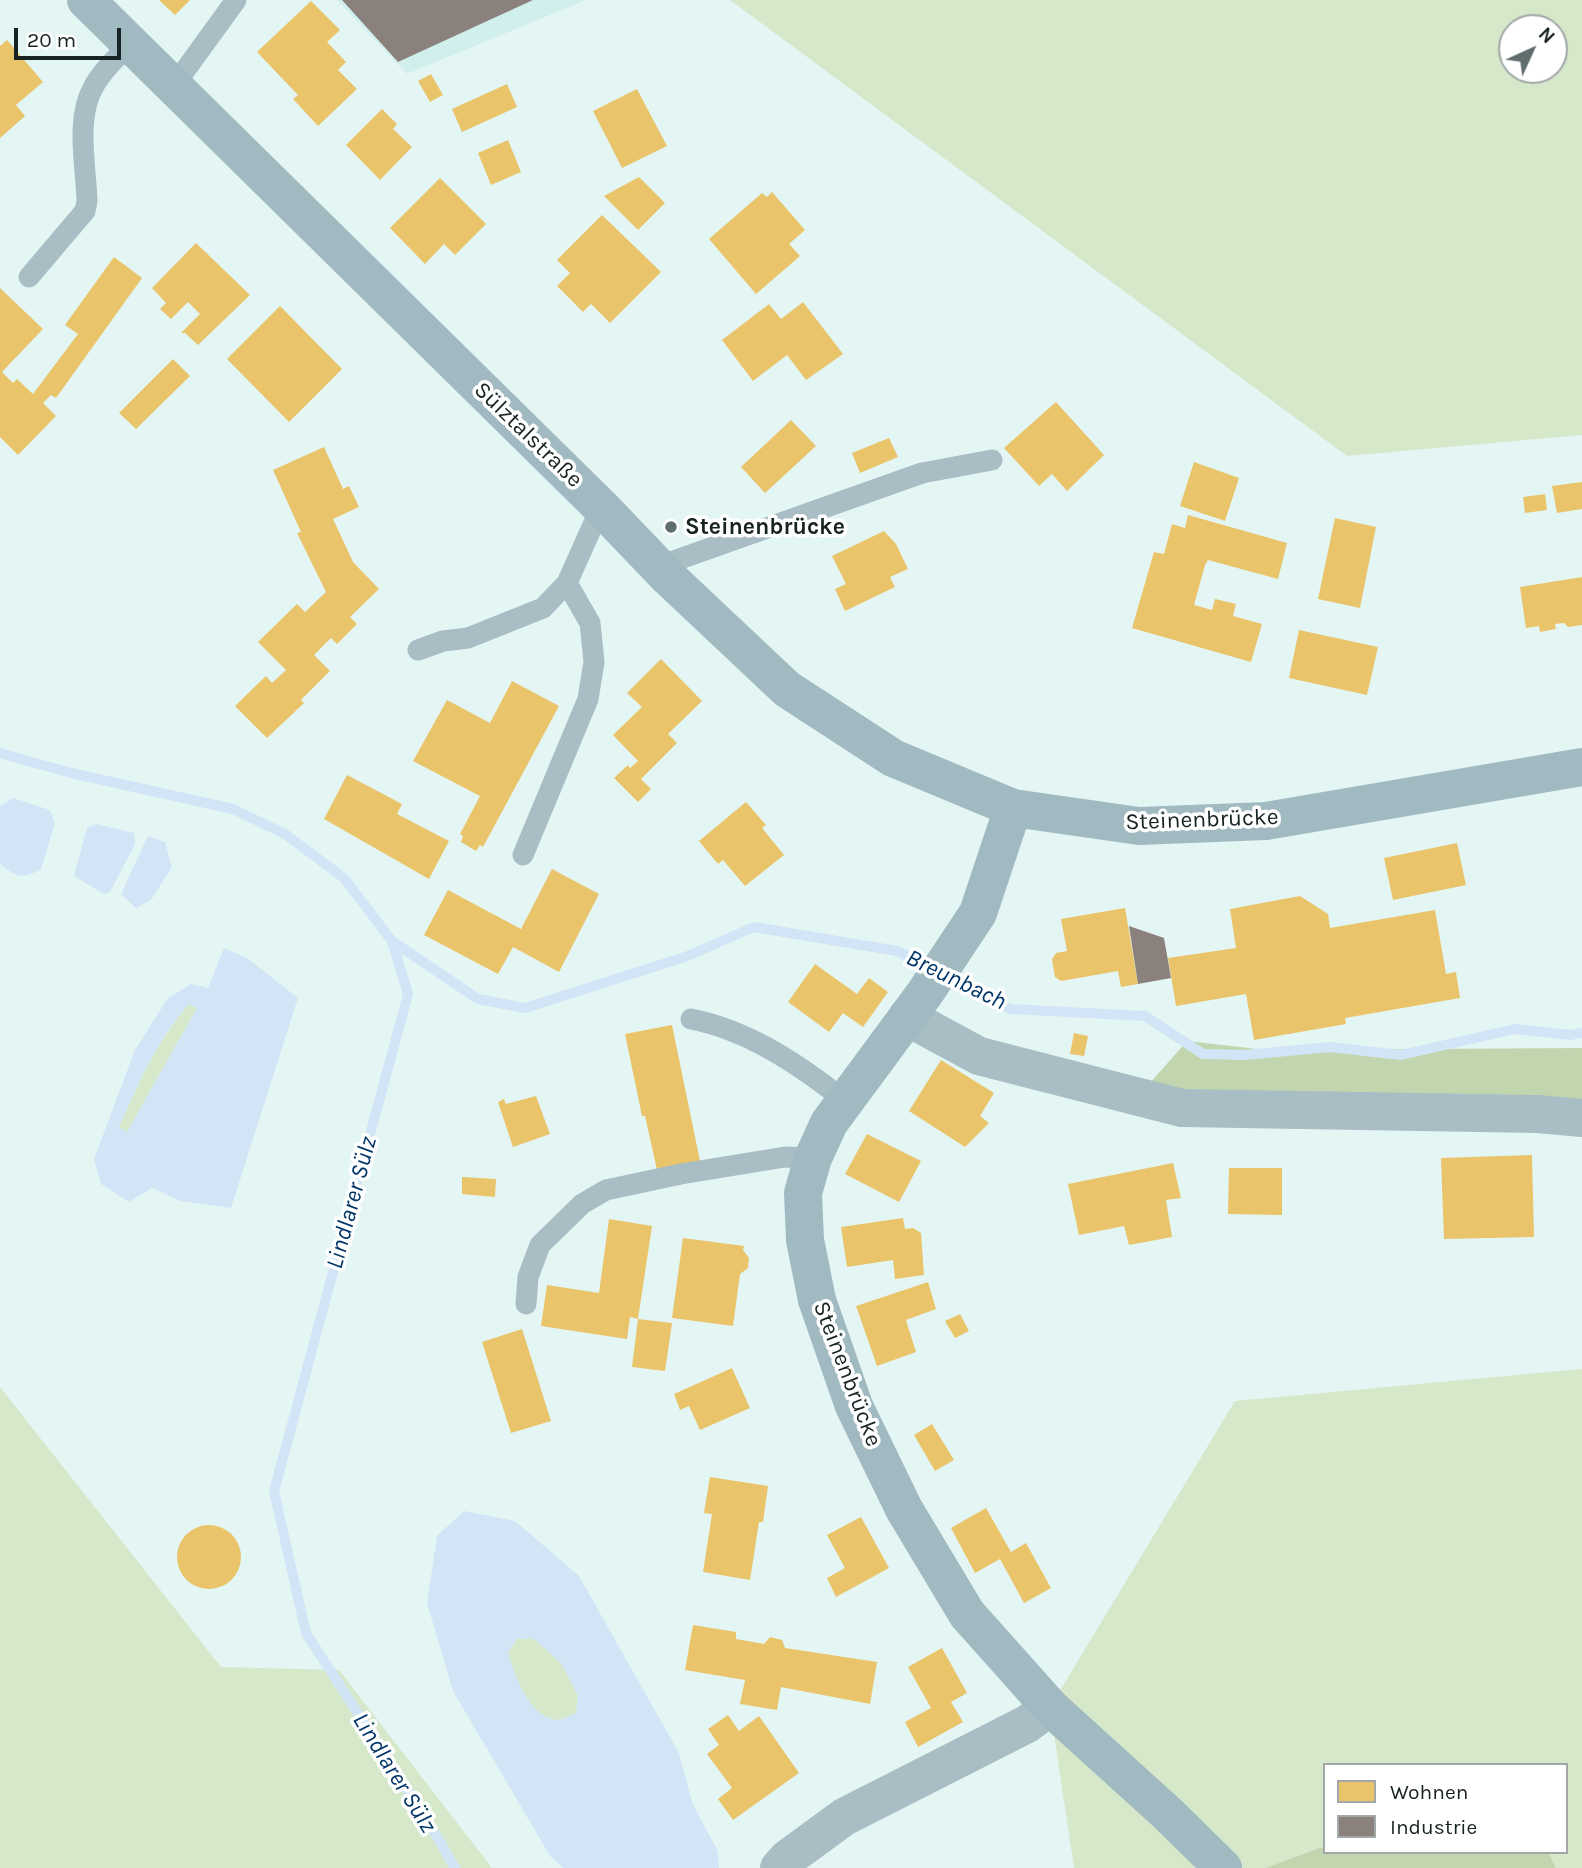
<!DOCTYPE html>
<html>
<head>
<meta charset="utf-8">
<style>
	body { margin:0 }
	#map { position:relative; width:1582px; height:1868px; overflow:hidden; background:#e4f6f4; font-family:Karla,sans-serif }
	canvas { display:block }
	.legend { position:absolute; left:1323px; top:1763px; width:245px; height:91px; box-sizing:border-box; background:#fff; border:2px solid #a2a7a7; margin:0; padding:9px 12px; list-style:none; font-size:21px; color:#172322 }
	.legend li { display:flex; align-items:center; gap:14px; height:35px }
	.legend b { width:35px; border:2px solid #a2a7a7 }
	.north { position:absolute; left:1498px; top:14px; width:70px; height:70px; box-sizing:border-box; background:#fff; border:2px solid #a2a7a7; border-radius:50%; rotate:45deg; font-size:19px; font-weight:700; line-height:28px; text-align:center; color:#172322 }
	.north::after { content:''; display:block; margin:auto; width:24px; height:32px; background:#5f6d6c; clip-path:polygon(50% 0,100% 100%,50% 72%,0 100%) }
	.scale { position:absolute; left:14px; top:28px; width:107px; height:32px; box-sizing:border-box; border:4px solid #172322; border-top:0; padding-left:9px; font-size:21px; line-height:24px; white-space:nowrap; color:#172322; -webkit-text-stroke:5px #fff; paint-order:stroke }
</style>
</head>
<body>
<div id="map">
<canvas width="1582" height="1868"></canvas>
<ul class="legend">
<li><b style="height:19px;background:#e9c46a"></b>Wohnen</li>
<li><b style="height:19px;background:#8a817c"></b>Industrie</li>
</ul>
<div class="north">N</div>
<div class="scale">20 m</div>
</div>
<script>
const c = document.querySelector('canvas').getContext('2d');
c.lineJoin = 'round';
function fill(path, color) { c.fillStyle = color; c.fill(path, 'evenodd'); }
function trace(path, color, width, dash) { c.strokeStyle = color; c.lineWidth = width; c.lineCap = dash ? 'butt' : 'round'; c.setLineDash(dash || []); c.stroke(path); }
function drawText(font, color, halo, rows, align = 'center') {
  c.font = font + ' Karla,sans-serif'; c.lineWidth = 7; c.setLineDash([]); c.textBaseline = 'middle'; c.strokeStyle = halo; c.fillStyle = color; for (const [text, x, y, turn = 0] of rows) {
    c.save(); c.translate(x, y); c.rotate((+turn || 0) * Math.PI / 180); c.textAlign = isNaN(turn) ? turn : align; if (halo) c.strokeText(text, 0, 0); c.fillText(text, 0, 0); c.restore();
  }
}
fill(new Path2D(`
	M 337,0 L 586,0 L 407,74 Z`), '#d1f0ed');
fill(new Path2D(`
	M 730,0 L 1582,0 L 1582,435 L 1347,456 ZM 1554,28 L 1554,70 L 1512,70 L 1512,28 Z
	M 189,1004 L 197,1008 L 127,1132 L 119,1127 C 140,1080 155,1044 189,1004 Z
	M 1582,1369 L 1582,1868 L 1556,1868 L 1548,1852 L 1566,1852 L 1566,1765 L 1325,1765 L 1325,1846 L 1265,1868 L 1074,1868 L 1050,1707 L 1235,1401 Z
	M 0,1387 L 221,1667 L 339,1670 L 492,1868 L 0,1868 Z
	M 533,1638 L 561,1663 L 578,1696 L 576,1713 C 571,1715 564,1719 560,1720 C 530,1722 514,1674 508,1652 L 517,1639 Z`), '#d5e8ca');
fill(new Path2D(`
	M 1187,1041 L 1266,1050 L 1582,1048 L 1582,1109 L 1216,1100 L 1150,1083 Z
	M 1325,1846 L 1325,1852 L 1548,1852 L 1556,1868 L 1265,1868 Z`), '#c1d6ae');
fill(new Path2D(`
	M 13,798 L 50,810 L 55,823 L 41,869 C 21,880 17,877 0,864 L 0,806 Z
	M 96,824 L 134,833 L 135,844 L 110,892 L 104,894 L 74,876 L 87,828 Z
	M 148,836 L 165,842 L 172,867 L 151,900 L 136,908 L 121,894 Z
	M 224,948 L 247,958 L 298,998 L 231,1208 L 180,1201 L 152,1188 L 129,1202 L 101,1184 L 94,1159 L 135,1050 L 168,998 L 191,984 L 208,988 ZM 189,1004 L 197,1008 L 127,1132 L 119,1127 C 140,1080 155,1043 189,1004 Z
	M 464,1511 L 515,1521 L 579,1576 L 679,1753 L 693,1805 L 718,1851 L 719,1868 L 563,1868 L 550,1856 L 453,1691 L 427,1603 L 437,1536 ZM 533,1638 L 561,1663 L 578,1696 L 576,1713 C 571,1715 564,1719 560,1720 C 530,1721 514,1674 508,1652 L 517,1639 Z`), '#d2e5f6');
fill(new Path2D(`
	M 159,0 L 190,0 L 175,15 Z
	M 311,1 L 340,30 L 327,42 L 346,62 L 338,70 L 357,89 L 318,126 L 293,99 L 298,95 L 257,52 Z
	M 7,40 L 43,82 L 16,105 L 25,116 L 0,138 L 0,46 Z
	M 431,74 L 443,95 L 430,102 L 418,81 Z
	M 507,84 L 517,107 L 462,132 L 452,109 Z
	M 637,89 L 667,146 L 622,168 L 593,111 Z
	M 382,109 L 397,124 L 393,129 L 412,147 L 380,180 L 346,145 Z
	M 508,140 L 521,172 L 491,185 L 478,153 Z
	M 639,177 L 665,203 L 638,230 L 604,196 Z
	M 440,178 L 486,224 L 455,255 L 444,244 L 425,264 L 390,228 Z
	M 772,192 L 805,230 L 789,244 L 800,256 L 756,294 L 709,239 L 762,193 L 767,197 Z
	M 602,215 L 661,272 L 610,323 L 591,304 L 583,312 L 557,286 L 570,273 L 557,260 Z
	M 196,243 L 250,295 L 198,345 L 185,333 L 181,333 L 200,314 L 188,302 L 171,319 L 160,309 L 166,303 L 152,288 Z
	M 114,257 L 142,278 L 56,398 L 51,395 L 43,403 L 56,416 L 18,455 L 0,437 L 0,288 L 43,329 L 2,372 L 13,383 L 17,379 L 33,394 L 78,334 L 65,325 Z
	M 803,302 L 843,354 L 806,380 L 787,355 L 753,381 L 722,340 L 769,304 L 781,319 Z
	M 280,306 L 342,369 L 289,422 L 227,359 Z
	M 173,359 L 190,376 L 136,429 L 119,413 Z
	M 1056,402 L 1104,455 L 1067,491 L 1052,474 L 1039,486 L 1004,448 Z
	M 791,420 L 816,446 L 765,493 L 741,467 Z
	M 889,438 L 898,457 L 860,473 L 852,453 Z
	M 324,447 L 343,489 L 349,486 L 359,507 L 333,519 L 353,562 L 379,589 L 350,617 L 357,624 L 337,644 L 331,638 L 314,655 L 330,671 L 301,700 L 304,703 L 267,738 L 235,706 L 266,676 L 272,683 L 286,670 L 258,642 L 297,604 L 305,612 L 326,592 L 297,533 L 301,532 L 273,470 Z
	M 1194,462 L 1239,478 L 1225,521 L 1180,506 Z
	M 1582,482 L 1582,509 L 1557,513 L 1552,486 Z
	M 1545,494 L 1547,510 L 1525,513 L 1523,497 Z
	M 1188,515 L 1287,543 L 1278,579 L 1208,560 L 1205,565 L 1194,605 L 1212,610 L 1215,599 L 1236,604 L 1233,616 L 1262,624 L 1251,662 L 1132,628 L 1154,552 L 1164,554 L 1172,524 L 1185,528 Z
	M 1335,518 L 1376,527 L 1360,608 L 1318,599 Z
	M 884,531 L 896,544 L 908,569 L 890,577 L 895,587 L 845,611 L 835,589 L 846,584 L 832,556 Z
	M 1582,577 L 1582,625 L 1568,627 L 1564,623 L 1555,624 L 1556,629 L 1540,632 L 1539,626 L 1526,628 L 1520,587 Z
	M 1299,630 L 1378,647 L 1367,695 L 1289,678 Z
	M 661,659 L 702,701 L 668,734 L 677,743 L 641,779 L 651,789 L 638,802 L 614,778 L 628,765 L 630,768 L 638,761 L 613,735 L 642,707 L 627,693 Z
	M 512,681 L 559,706 L 483,847 L 480,845 L 476,851 L 461,842 L 463,836 L 460,834 L 480,796 L 413,761 L 447,700 L 490,723 Z
	M 347,775 L 402,804 L 397,814 L 449,841 L 429,879 L 324,819 Z
	M 746,802 L 766,825 L 762,828 L 784,855 L 745,886 L 723,860 L 718,864 L 699,841 Z
	M 1457,843 L 1466,885 L 1393,900 L 1384,858 Z
	M 552,869 L 599,894 L 559,972 L 513,947 L 498,974 L 424,935 L 448,890 L 521,929 Z
	M 1300,896 L 1328,914 L 1330,928 L 1435,910 L 1446,974 L 1456,972 L 1460,998 L 1345,1018 L 1346,1024 L 1254,1040 L 1246,994 L 1176,1006 L 1168,958 L 1236,948 L 1230,909 Z
	M 1125,908 L 1138,984 L 1121,987 L 1118,971 L 1061,981 L 1055,977 L 1052,959 L 1056,953 L 1067,951 L 1061,919 Z
	M 815,964 L 857,994 L 869,978 L 888,992 L 863,1027 L 843,1013 L 829,1032 L 788,1002 Z
	M 672,1025 L 700,1161 L 657,1170 L 645,1116 L 642,1116 L 625,1034 Z
	M 1074,1033 L 1088,1036 L 1084,1056 L 1070,1054 Z
	M 941,1060 L 994,1093 L 980,1116 L 989,1123 L 965,1147 L 909,1111 Z
	M 536,1096 L 550,1134 L 513,1147 L 498,1102 L 504,1099 L 506,1104 Z
	M 867,1134 L 921,1161 L 899,1202 L 845,1174 Z
	M 1532,1155 L 1534,1237 L 1444,1239 L 1441,1158 Z
	M 1173,1163 L 1181,1198 L 1166,1200 L 1172,1237 L 1129,1245 L 1124,1226 L 1079,1235 L 1068,1184 Z
	M 1229,1168 L 1282,1168 L 1282,1215 L 1228,1214 Z
	M 462,1177 L 496,1179 L 495,1197 L 462,1194 Z
	M 903,1218 L 905,1229 L 913,1228 L 921,1233 L 924,1275 L 895,1279 L 893,1260 L 847,1267 L 841,1227 Z
	M 609,1219 L 652,1226 L 638,1319 L 630,1317 L 627,1339 L 541,1326 L 547,1285 L 599,1293 Z
	M 683,1238 L 744,1246 L 743,1250 L 749,1258 L 748,1268 L 740,1274 L 733,1326 L 672,1318 Z
	M 928,1282 L 936,1309 L 906,1320 L 916,1352 L 877,1366 L 856,1306 Z
	M 960,1314 L 969,1331 L 955,1338 L 945,1321 Z
	M 638,1319 L 672,1323 L 665,1371 L 632,1367 Z
	M 522,1329 L 551,1421 L 511,1433 L 482,1342 Z
	M 732,1368 L 750,1408 L 700,1430 L 689,1406 L 680,1410 L 674,1394 Z
	M 932,1424 L 954,1460 L 935,1471 L 914,1435 Z
	M 710,1477 L 768,1486 L 763,1522 L 759,1522 L 750,1580 L 703,1572 L 712,1514 L 704,1513 Z
	M 986,1508 L 1011,1552 L 1026,1543 L 1051,1588 L 1024,1603 L 1000,1559 L 975,1573 L 951,1528 Z
	M 861,1517 L 889,1568 L 836,1597 L 827,1578 L 845,1568 L 827,1535 Z
	M177 1557a32 32 0 1 1 64 0a32 32 0 1 1-64 0Z
	M 693,1625 L 736,1632 L 736,1639 L 764,1644 L 770,1637 L 782,1640 L 785,1648 L 877,1662 L 870,1704 L 781,1687 L 777,1710 L 740,1704 L 745,1680 L 685,1670 Z
	M 942,1648 L 967,1693 L 951,1702 L 963,1722 L 918,1747 L 905,1722 L 931,1708 L 908,1667 Z
	M 728,1715 L 739,1731 L 759,1716 L 799,1773 L 733,1820 L 718,1799 L 732,1788 L 707,1754 L 719,1745 L 708,1729 Z`), '#e9c46a');
fill(new Path2D(`
	M 342,0 L 533,0 L 398,62 Z
	M 1129,926 L 1164,938 L 1171,978 L 1138,984 Z`), '#8a817c');
trace(new Path2D(`
	M 0,753 L 71,773 L 233,809 L 285,834 L 344,878 L 392,941 L 408,994 L 274,1491 L 306,1633 L 429,1823 L 455,1868
	M 392,941 L 478,999 L 525,1008 L 685,957 L 754,927 L 897,951 L 1010,1009 L 1145,1016 L 1203,1054 L 1245,1055 L 1330,1047 L 1401,1055 L 1515,1029 L 1570,1035 L 1582,1033`), '#d2e5f6', 10);
trace(new Path2D(`
	M 173,87 L 236,0
	M 29,277 L 85,211 L 87,201 C 86,165 75,118 94,86 C 102,70 118,57 130,43
	M 657,567 L 922,473 L 992,460
	M 418,650 L 443,641 L 468,638 L 543,608 L 567,583 L 601,507
	M 523,855 L 588,699 L 594,662 L 590,623 L 567,583
	M 691,1019 C 748,1030 800,1065 845,1101
	M 526,1304 L 528,1277 L 540,1245 L 582,1204 L 606,1190 L 681,1174 L 785,1157 L 813,1158`), '#a8bec4', 21);
trace(new Path2D(`
	M 907,1017 L 979,1056 L 1182,1108 L 1538,1114 L 1582,1118
	M 779,1868 L 788,1858 L 844,1817 L 1027,1724 L 1050,1707`), '#a8bec4', 38);
trace(new Path2D(`
	M 86,0 L 601,507 L 668,577 L 787,689 L 893,758 L 1013,808 L 1139,826 L 1266,821 L 1582,767
	M 1013,808 L 978,913 L 925,993 L 829,1123 L 813,1158 L 803,1193 L 805,1240 L 817,1300 L 854,1406 L 904,1509 L 967,1614 L 1050,1707 L 1168,1814 L 1223,1868`), '#a1bac1', 38);
for (const [x, y, r, color] of [
	[671,527,7,"#5f6d6c"]
]) { const dot = new Path2D(); dot.arc(x, y, r, 0, 2 * Math.PI); c.fillStyle = color; c.fill(dot); trace(dot, '#fff', 2.5); }
drawText('23px', '#172322', '#fff', [
	["Sülztalstraße",528,435,44],
	["Steinenbrücke",1202,820,-2],
	["Steinenbrücke",847,1374,69]
]);
drawText('bold 23px', '#172322', '#fff', [
	["Steinenbrücke",685,527]
], 'left');
drawText('italic 24px', '#013568', '#fff', [
	["Breunbach",956,980,26],
	["Lindlarer Sülz",352,1203,-75],
	["Lindlarer Sülz",394,1773,58]
]);
</script>
</body>
</html>
